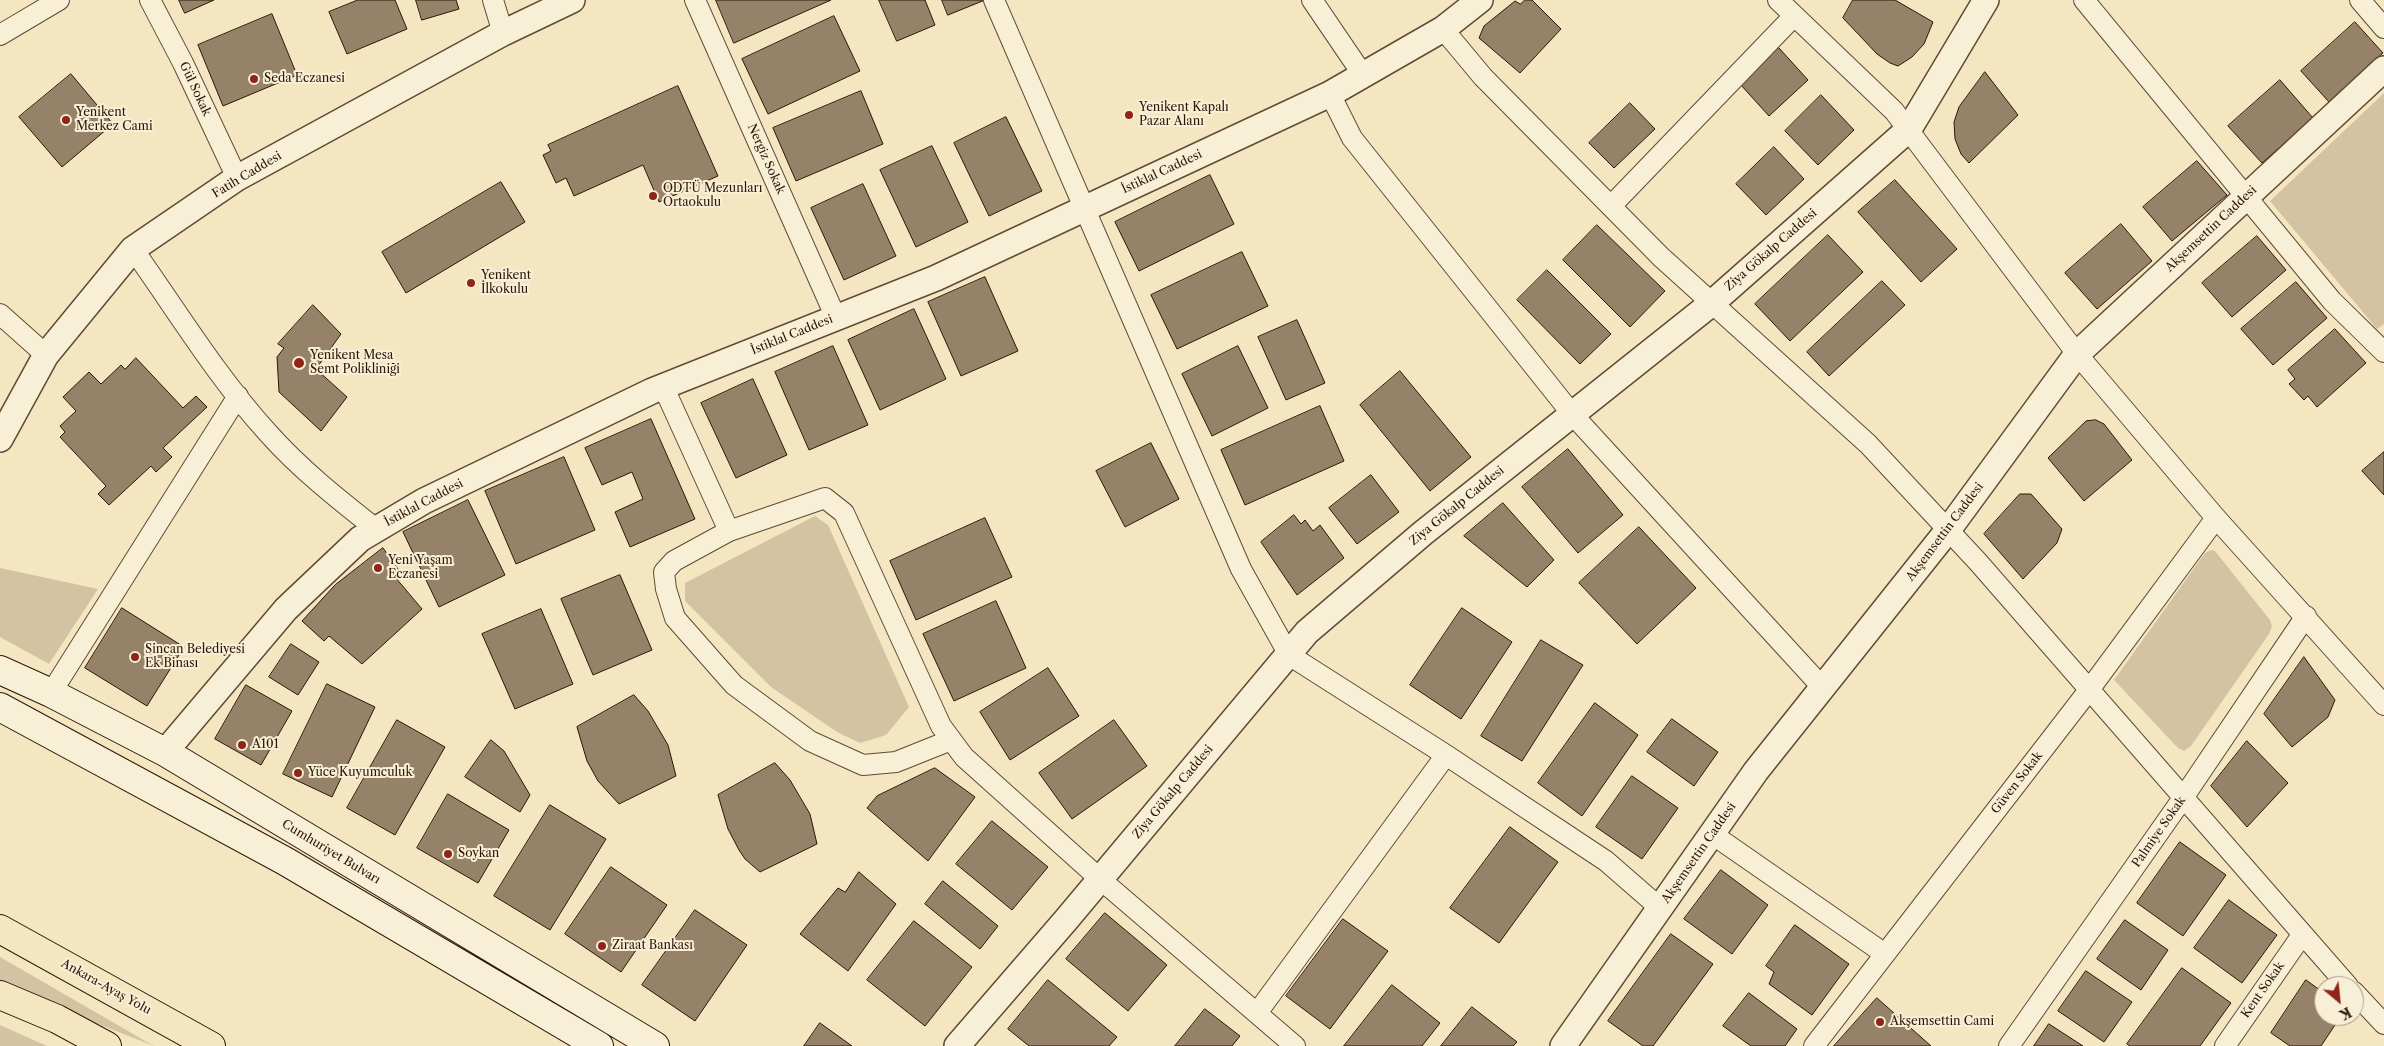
<!DOCTYPE html>
<html>
<head>
<meta charset="utf-8">
<style>
	body { margin:0 }
	#map { position:relative; width:2384px; height:1046px; overflow:hidden; background:#f5e6c2; font-family:"Libre Caslon Text",serif }
	canvas { display:block }
	.north { position:absolute; left:2314px; top:976px; width:50px; height:50px; box-sizing:border-box; background:#f8efd7; border:1px solid #a79883; border-radius:50%; rotate:152deg; font-size:14px; font-weight:700; line-height:20px; text-align:center; color:#2e1606 }
	.north::after { content:''; display:block; margin:auto; width:18px; height:22px; background:#8f2418; clip-path:polygon(50% 0,100% 100%,50% 72%,0 100%) }
</style>
</head>
<body>
<div id="map">
<canvas width="2384" height="1046"></canvas>
<div class="north">K</div>
</div>
<script>
const c = document.querySelector('canvas').getContext('2d');
c.lineJoin = 'round';
function fill(path, color) { c.fillStyle = color; c.fill(path, 'evenodd'); }
function trace(path, color, width, dash) { c.strokeStyle = color; c.lineWidth = width; c.lineCap = dash ? 'butt' : 'round'; c.setLineDash(dash || []); c.stroke(path); }
function drawText(font, color, halo, rows, align = 'center') {
  c.font = font + ' "Libre Caslon Text",serif'; c.lineWidth = 4; c.setLineDash([]); c.textBaseline = 'middle'; c.strokeStyle = halo; c.fillStyle = color; for (const [text, x, y, turn = 0] of rows) {
    c.save(); c.translate(x, y); c.rotate((+turn || 0) * Math.PI / 180); c.textAlign = isNaN(turn) ? turn : align; if (halo) c.strokeText(text, 0, 0); c.fillText(text, 0, 0); c.restore();
  }
}
fill(new Path2D(`
	M 2384,93 L 2384,324 L 2377,329 L 2270,201 Z
	M 815,516 L 828,525 L 909,707 L 886,735 L 860,743 L 837,732 L 771,687 L 685,601 L 685,583 Z
	M 2211,550 L 2215,551 L 2270,620 L 2272,626 L 2269,634 L 2191,746 L 2184,751 L 2178,748 L 2114,680 L 2205,553 Z
	M 0,568 L 98,589 L 49,664 L 0,637 Z
	M 0,957 L 154,1046 L 0,985 Z
	M 0,1025 L 47,1046 L 0,1046 Z`), '#d3c3a2');
const building = new Path2D(`
	M 179,0 L 214,0 L 185,13 Z
	M 358,0 L 395,0 L 407,29 L 347,54 L 329,12 Z
	M 416,0 L 456,0 L 459,9 L 422,20 Z
	M 716,0 L 831,0 L 734,43 Z
	M 879,0 L 925,0 L 935,25 L 897,41 Z
	M 942,0 L 985,0 L 948,15 Z
	M 1525,0 L 1532,0 L 1561,29 L 1520,73 L 1479,38 L 1484,26 L 1515,1 L 1520,4 Z
	M 1853,0 L 1895,0 L 1933,22 L 1924,44 L 1912,57 L 1898,66 L 1890,63 L 1877,54 L 1843,18 Z
	M 272,14 L 297,75 L 223,106 L 198,45 Z
	M 834,16 L 860,71 L 768,114 L 742,59 Z
	M 2355,22 L 2383,53 L 2329,102 L 2301,71 Z
	M 1779,48 L 1808,80 L 1769,116 L 1740,84 Z
	M 1985,72 L 2018,115 L 1969,163 L 1961,154 L 1955,139 L 1954,122 L 1959,107 Z
	M 71,74 L 113,124 L 62,167 L 19,117 Z
	M 2280,80 L 2313,118 L 2262,163 L 2228,126 Z
	M 678,86 L 718,176 L 659,202 L 643,165 L 574,196 L 566,178 L 556,183 L 543,155 L 551,151 L 548,145 Z
	M 861,91 L 883,144 L 796,181 L 773,128 Z
	M 1821,95 L 1854,130 L 1818,165 L 1785,131 Z
	M 1630,103 L 1655,129 L 1614,168 L 1589,143 Z
	M 1006,117 L 1042,191 L 989,216 L 954,143 Z
	M 932,146 L 968,222 L 916,247 L 880,170 Z
	M 1774,147 L 1804,179 L 1766,215 L 1736,184 Z
	M 2197,161 L 2227,195 L 2172,241 L 2143,207 Z
	M 1210,175 L 1234,224 L 1139,271 L 1115,222 Z
	M 1895,180 L 1957,249 L 1921,282 L 1858,212 Z
	M 501,182 L 525,222 L 406,293 L 382,252 Z
	M 863,184 L 896,256 L 844,280 L 811,208 Z
	M 2121,224 L 2152,261 L 2097,309 L 2065,273 Z
	M 1597,225 L 1665,291 L 1630,327 L 1563,260 Z
	M 1828,235 L 1863,272 L 1790,341 L 1755,304 Z
	M 2257,236 L 2286,270 L 2232,317 L 2202,283 Z
	M 1242,252 L 1268,306 L 1177,349 L 1151,295 Z
	M 1547,270 L 1611,334 L 1580,364 L 1517,300 Z
	M 985,277 L 1018,351 L 961,376 L 928,302 Z
	M 1882,281 L 1905,305 L 1829,376 L 1807,352 Z
	M 2296,282 L 2327,318 L 2273,365 L 2241,329 Z
	M 313,305 L 341,334 L 316,369 L 347,397 L 321,431 L 279,392 L 277,357 L 284,348 L 278,344 Z
	M 914,309 L 946,379 L 880,410 L 848,340 Z
	M 1297,320 L 1325,383 L 1286,400 L 1258,337 Z
	M 2335,329 L 2366,363 L 2317,407 L 2308,396 L 2304,400 L 2289,384 L 2295,379 L 2288,370 Z
	M 833,346 L 868,425 L 809,450 L 775,372 Z
	M 1238,346 L 1268,408 L 1212,436 L 1182,374 Z
	M 136,358 L 183,408 L 196,396 L 207,407 L 163,448 L 172,457 L 156,472 L 151,466 L 109,505 L 98,494 L 106,486 L 60,437 L 65,432 L 60,426 L 76,411 L 63,397 L 89,372 L 101,384 L 121,365 L 125,369 Z
	M 1400,371 L 1471,457 L 1430,491 L 1360,405 Z
	M 753,379 L 787,455 L 736,478 L 701,403 Z
	M 1320,406 L 1344,461 L 1245,505 L 1221,450 Z
	M 651,419 L 695,519 L 630,547 L 615,512 L 643,499 L 632,472 L 602,485 L 585,448 Z
	M 2096,420 L 2104,424 L 2132,460 L 2084,501 L 2048,458 L 2086,421 Z
	M 1151,443 L 1179,499 L 1125,527 L 1096,471 Z
	M 1568,449 L 1623,515 L 1578,553 L 1522,487 Z
	M 2384,452 L 2384,495 L 2362,471 Z
	M 564,457 L 595,530 L 516,564 L 485,491 Z
	M 1371,475 L 1399,512 L 1357,544 L 1329,508 Z
	M 2020,494 L 2031,494 L 2062,529 L 2057,543 L 2023,579 L 1984,534 Z
	M 468,500 L 505,575 L 439,607 L 403,532 Z
	M 1503,503 L 1554,560 L 1527,587 L 1464,536 Z
	M 1294,515 L 1301,524 L 1305,520 L 1313,531 L 1320,525 L 1344,558 L 1297,595 L 1261,542 Z
	M 985,518 L 1012,577 L 916,620 L 890,561 Z
	M 1639,527 L 1696,588 L 1637,644 L 1579,583 Z
	M 383,548 L 401,573 L 395,577 L 422,609 L 362,664 L 329,636 L 324,641 L 302,621 L 335,585 Z
	M 620,575 L 652,650 L 593,675 L 561,599 Z
	M 996,601 L 1026,668 L 954,701 L 923,634 Z
	M 122,608 L 184,647 L 147,706 L 85,668 Z
	M 1462,608 L 1512,642 L 1461,719 L 1410,685 Z
	M 541,609 L 573,684 L 515,709 L 482,634 Z
	M 1541,640 L 1583,665 L 1522,761 L 1481,736 Z
	M 291,644 L 319,662 L 298,695 L 269,677 Z
	M 2304,657 L 2335,700 L 2328,717 L 2292,747 L 2264,714 Z
	M 1048,668 L 1079,716 L 1010,760 L 980,712 Z
	M 327,684 L 375,707 L 332,797 L 283,774 Z
	M 246,685 L 292,711 L 261,765 L 215,739 Z
	M 634,695 L 648,711 L 668,745 L 676,776 L 619,804 L 598,781 L 587,761 L 577,727 Z
	M 1595,703 L 1638,735 L 1582,816 L 1538,783 Z
	M 1672,719 L 1718,752 L 1694,786 L 1647,752 Z
	M 397,720 L 445,747 L 395,835 L 347,808 Z
	M 1114,720 L 1147,766 L 1072,819 L 1039,773 Z
	M 491,740 L 504,751 L 530,795 L 520,812 L 465,777 Z
	M 2247,741 L 2288,783 L 2247,827 L 2211,786 Z
	M 775,763 L 790,780 L 810,814 L 817,844 L 760,872 L 745,859 L 739,850 L 728,829 L 718,795 Z
	M 935,768 L 975,797 L 928,861 L 867,808 L 877,796 Z
	M 1632,776 L 1678,808 L 1642,859 L 1596,827 Z
	M 448,794 L 509,830 L 478,883 L 417,848 Z
	M 550,805 L 606,839 L 550,930 L 494,896 Z
	M 992,821 L 1048,867 L 1012,910 L 956,864 Z
	M 1510,827 L 1558,862 L 1499,943 L 1450,908 Z
	M 2180,842 L 2226,875 L 2183,936 L 2137,903 Z
	M 611,867 L 667,905 L 621,972 L 565,934 Z
	M 1721,870 L 1768,905 L 1732,954 L 1684,919 Z
	M 859,872 L 896,904 L 848,971 L 800,934 L 838,888 L 845,892 Z
	M 943,881 L 998,926 L 980,949 L 925,904 Z
	M 2229,900 L 2277,935 L 2242,983 L 2194,948 Z
	M 695,910 L 747,945 L 695,1021 L 642,985 Z
	M 1105,913 L 1167,965 L 1128,1011 L 1066,959 Z
	M 1343,919 L 1388,951 L 1330,1029 L 1286,996 Z
	M 2125,920 L 2168,950 L 2141,990 L 2097,959 Z
	M 914,921 L 972,967 L 925,1026 L 867,980 Z
	M 1795,925 L 1849,964 L 1812,1015 L 1769,984 L 1774,972 L 1766,966 Z
	M 1671,934 L 1713,964 L 1653,1046 L 1643,1046 L 1608,1021 Z
	M 2182,968 L 2231,1003 L 2200,1046 L 2130,1046 L 2127,1044 Z
	M 2086,971 L 2132,1002 L 2104,1042 L 2058,1011 Z
	M 1048,980 L 1117,1037 L 1109,1046 L 1029,1046 L 1008,1029 Z
	M 2306,980 L 2324,993 L 2324,1016 L 2341,1016 L 2321,1046 L 2290,1046 L 2271,1033 Z
	M 1392,985 L 1440,1023 L 1422,1046 L 1344,1046 Z
	M 1749,993 L 1797,1029 L 1785,1046 L 1751,1046 L 1723,1026 Z
	M 1877,998 L 1931,1046 L 1834,1046 Z
	M 1472,1007 L 1517,1042 L 1513,1046 L 1441,1046 Z
	M 1205,1009 L 1240,1036 L 1232,1046 L 1175,1046 Z
	M 820,1023 L 852,1046 L 804,1046 Z
	M 2049,1024 L 2083,1046 L 2034,1046 Z`);
fill(building, '#958268');
trace(building, '#2e1606', 1);
const minor = new Path2D(`
	M 150,0 L 183,63 L 237,178
	M 493,0 L 503,33
	M 695,0 L 836,318
	M 994,0 L 1241,569 L 1289,655 L 1446,755 L 1606,861 L 1660,908
	M 1312,0 L 1363,75
	M 1778,0 L 1894,111 L 2077,354 L 2216,518 L 2384,705
	M 2084,0 L 2332,301 L 2384,352
	M 2360,0 L 2384,28
	M 1443,29 L 1483,77 L 1661,257 L 1868,444 L 1978,562 L 2348,986
	M 0,35 L 59,0
	M 1330,94 L 1352,138 L 1572,414 L 1823,688
	M 1611,206 L 1794,16
	M 133,249 C 177,311 217,377 268,433 C 300,469 338,499 376,529
	M 0,314 L 46,355
	M 663,386 L 729,531 L 674,561 L 664,572 L 666,589 L 675,618 L 734,685 L 810,741 L 863,765 L 896,762 L 951,740
	M 729,531 L 825,498 L 844,513 L 941,726 L 964,757 L 1100,879 L 1295,1046
	M 51,693 L 238,396
	M 1712,834 L 1885,954
	M 2354,992 L 2384,1024
	M 1257,1013 L 1446,755
	M 1814,1046 L 2089,690 L 2216,518
	M 2009,1046 L 2183,798 L 2306,616
	M 2225,1046 L 2302,935`);
const tertiary = new Path2D(`
	M 0,439 L 46,355 L 133,249 L 237,178 L 503,33 L 572,0
	M 165,752 L 286,609 L 360,539 L 424,501 L 652,391 L 936,278 L 1330,94 L 1443,29 L 1480,0
	M 957,1046 L 1066,920 L 1307,632 L 1423,533 L 1712,303 L 1909,129 L 1986,0
	M 1563,1046 L 1756,771 L 1948,530 L 2077,354 L 2384,69`);
const secondary = new Path2D(`
	M 0,670 L 51,693 L 165,752 L 655,1046
	M 0,707 L 285,861 L 599,1046`);
const trunk = new Path2D(`
	M 0,929 L 211,1046
	M 0,995 L 57,1019 L 107,1046`);
trace(minor, '#604a35', 22);
trace(tertiary, '#604a35', 28);
trace(secondary, '#2e1606', 30);
trace(trunk, '#2e1606', 30);
trace(minor, '#f8efd7', 20);
trace(tertiary, '#f8efd7', 25);
trace(secondary, '#f8efd7', 28);
trace(trunk, '#f5e6c2', 28);
for (const [x, y, r, color] of [
	[254,79,5,"#8f2418"],
	[1129,115,5,"#8f2418"],
	[66,120,5,"#8f2418"],
	[653,196,5,"#8f2418"],
	[471,283,5,"#8f2418"],
	[299,363,6,"#8f2418"],
	[378,568,5,"#8f2418"],
	[135,657,5,"#8f2418"],
	[242,745,5,"#8f2418"],
	[298,773,5,"#8f2418"],
	[448,854,5,"#8f2418"],
	[602,946,5,"#8f2418"],
	[1880,1022,5,"#8f2418"]
]) { const dot = new Path2D(); dot.arc(x, y, r, 0, 2 * Math.PI); c.fillStyle = color; c.fill(dot); trace(dot, '#f8efd7', 2); }
drawText('12px', '#2e1606', '#f8efd7', [
	["Seda Eczanesi",264,79],
	["Yenikent Kapalı",1139,108],
	["Pazar Alanı",1139,122],
	["Yenikent",76,113],
	["Merkez Cami",76,127],
	["ODTÜ Mezunları",663,189],
	["Ortaokulu",663,203],
	["Yenikent",481,276],
	["İlkokulu",481,290],
	["Yenikent Mesa",310,356],
	["Semt Polikliniği",310,370],
	["Yeni Yaşam",388,561],
	["Eczanesi",388,575],
	["Sincan Belediyesi",145,650],
	["Ek Binası",145,664],
	["A101",252,745],
	["Yüce Kuyumculuk",308,773],
	["Soykan",458,854],
	["Ziraat Bankası",612,946],
	["Akşemsettin Cami",1890,1022]
], 'left');
drawText('12px', '#2e1606', '#f8efd7', [
	["Gül Sokak",195,89,65],
	["Nergiz Sokak",766,159,66],
	["İstiklal Caddesi",1162,172,-25],
	["Fatih Caddesi",247,175,-31],
	["Akşemsettin Caddesi",2211,229,-43],
	["Ziya Gökalp Caddesi",1771,250,-41],
	["İstiklal Caddesi",792,335,-22],
	["İstiklal Caddesi",424,503,-28],
	["Ziya Gökalp Caddesi",1457,506,-39],
	["Akşemsettin Caddesi",1945,532,-53],
	["Güven Sokak",2017,783,-52],
	["Ziya Gökalp Caddesi",1173,792,-50],
	["Palmiye Sokak",2159,832,-55],
	["Cumhuriyet Bulvarı",331,852,31],
	["Akşemsettin Caddesi",1699,853,-55],
	["Ankara-Ayaş Yolu",106,987,29],
	["Kent Sokak",2263,990,-55]
]);
</script>
</body>
</html>
